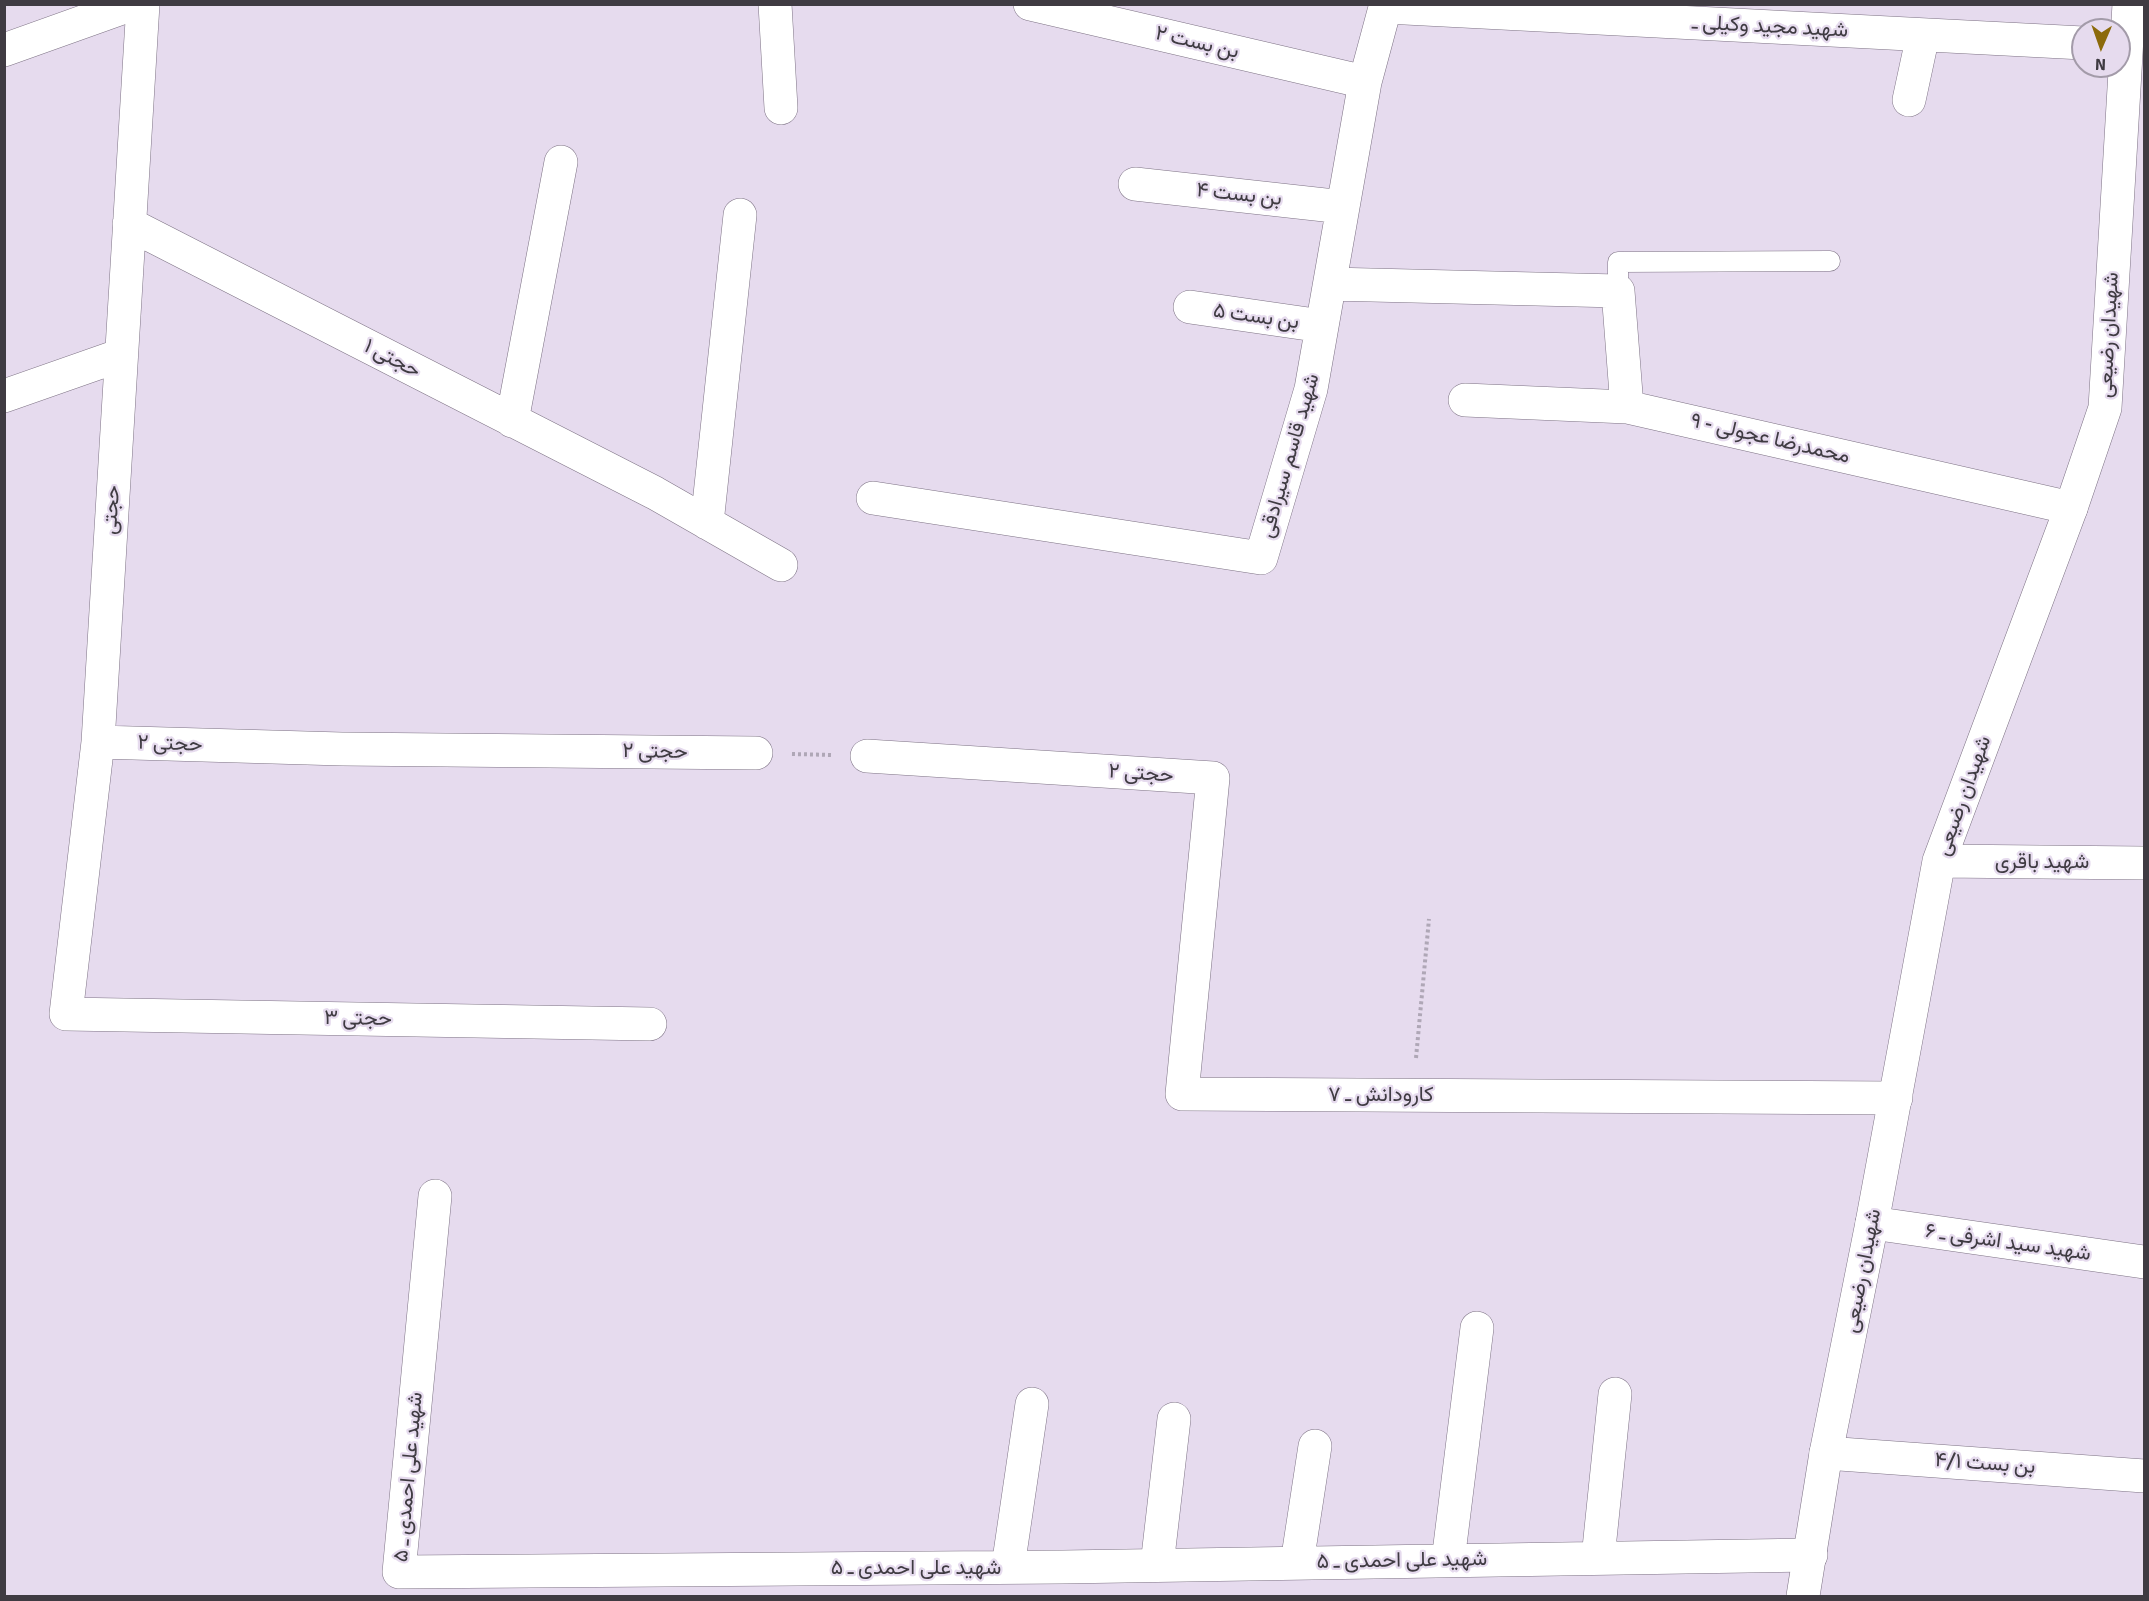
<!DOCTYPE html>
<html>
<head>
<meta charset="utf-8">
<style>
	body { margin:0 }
	#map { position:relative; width:2149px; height:1601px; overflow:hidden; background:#e6dbee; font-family:Signika,sans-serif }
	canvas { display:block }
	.frame { position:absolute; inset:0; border:6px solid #3f3b42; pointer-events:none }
	.north { position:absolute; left:2071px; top:18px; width:60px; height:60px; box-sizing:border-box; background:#e6dbee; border:2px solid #a39ba9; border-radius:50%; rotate:182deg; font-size:16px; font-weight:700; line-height:24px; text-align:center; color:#3f3b42 }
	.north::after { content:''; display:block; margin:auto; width:21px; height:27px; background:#8c6a0b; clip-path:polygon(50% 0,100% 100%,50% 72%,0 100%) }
</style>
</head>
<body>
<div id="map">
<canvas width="2149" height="1601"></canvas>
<div class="frame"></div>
<div class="north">N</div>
</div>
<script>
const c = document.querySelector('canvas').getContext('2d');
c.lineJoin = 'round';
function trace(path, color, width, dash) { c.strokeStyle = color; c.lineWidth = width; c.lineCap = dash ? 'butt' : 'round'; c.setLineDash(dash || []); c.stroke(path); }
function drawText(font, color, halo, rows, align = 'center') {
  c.font = font + ' Signika,Vazirmatn,sans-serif'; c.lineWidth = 4.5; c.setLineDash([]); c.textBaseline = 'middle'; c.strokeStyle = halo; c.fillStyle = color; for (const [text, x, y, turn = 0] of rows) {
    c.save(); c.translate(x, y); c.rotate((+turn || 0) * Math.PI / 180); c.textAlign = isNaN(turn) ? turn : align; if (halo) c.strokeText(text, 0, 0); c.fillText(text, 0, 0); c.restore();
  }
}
const service = new Path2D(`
	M 1618,291 L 1618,262 L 1830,261`);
const minor = new Path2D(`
	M 143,4 L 98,742 L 66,1014 L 650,1024
	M 775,4 L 781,108
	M 1030,4 L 1365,82
	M 1386,7 L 2083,43
	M 1909,100 L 1923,35
	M 1135,184 L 1343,207
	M 129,224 L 655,493 L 781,565
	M 1330,284 L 1618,291 L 1627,407
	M 1190,307 L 1322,326
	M 4,396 L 121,355
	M 1465,400 L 1627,407 L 2071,508
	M 512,421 L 561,162
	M 873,498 L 1261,558 L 1311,389 L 1365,82 L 1386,4
	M 707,523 L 740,215
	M 98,742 L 342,749 L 756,753
	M 867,756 L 1213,778 L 1182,1094 L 1896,1098
	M 435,1196 L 399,1572 L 1063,1567 L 1811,1555
	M 1872,1223 L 2144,1262
	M 1826,1453 L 2144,1476
	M 1598,1558 L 1615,1394
	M 1448,1561 L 1477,1328
	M 1297,1563 L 1315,1446
	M 1157,1565 L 1174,1419
	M 1008,1567 L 1032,1404`);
const tertiary = new Path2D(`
	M 1939,861 L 2144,863
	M 1803,1596 L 1826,1453 L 1872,1223 L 1939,861 L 2071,508 L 2105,408 L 2129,4`);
const secondary = new Path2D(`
	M 4,50 L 133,4`);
trace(service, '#7d7284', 21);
trace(minor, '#7d7284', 34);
trace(tertiary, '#7d7284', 34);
trace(secondary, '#7d7284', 34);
trace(new Path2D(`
	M 792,754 L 833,755
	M 1416,1058 L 1429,919`), '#afa7b6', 4, [3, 3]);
trace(service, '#fff', 20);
trace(minor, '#fff', 33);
trace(tertiary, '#fff', 33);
trace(secondary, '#fff', 33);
drawText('21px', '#3f3b42', '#e6dbee', [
	["شهید مجید وکیلی ـ",1770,27,3],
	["بن بست ۲",1197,43,13],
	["بن بست ۴",1239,195,6],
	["بن بست ۵",1256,317,8],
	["شهیدان رضیعی",2109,335,-87],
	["حجتی ۱",392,359,27],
	["محمدرضا عجولی - ۹",1770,439,13],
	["شهید قاسم سیرادقی",1290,456,-74],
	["حجتی",112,510,-86],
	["حجتی ۲",170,744,2],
	["حجتی ۲",655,752,1],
	["حجتی ۲",1141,774,4],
	["شهیدان رضیعی",1964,796,-70],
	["شهید باقری",2042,862],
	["حجتی ۳",358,1019,1],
	["کارودانش ـ ۷",1381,1095],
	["شهید سید اشرفی ـ ۶",2008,1243,8],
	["شهیدان رضیعی",1863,1271,-79],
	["بن بست ۴/۱",1985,1464,4],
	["شهید علی احمدی ـ ۵",409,1477,-85],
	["شهید علی احمدی ـ ۵",1402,1561,-1],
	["شهید علی احمدی ـ ۵",916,1568]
]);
</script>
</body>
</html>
